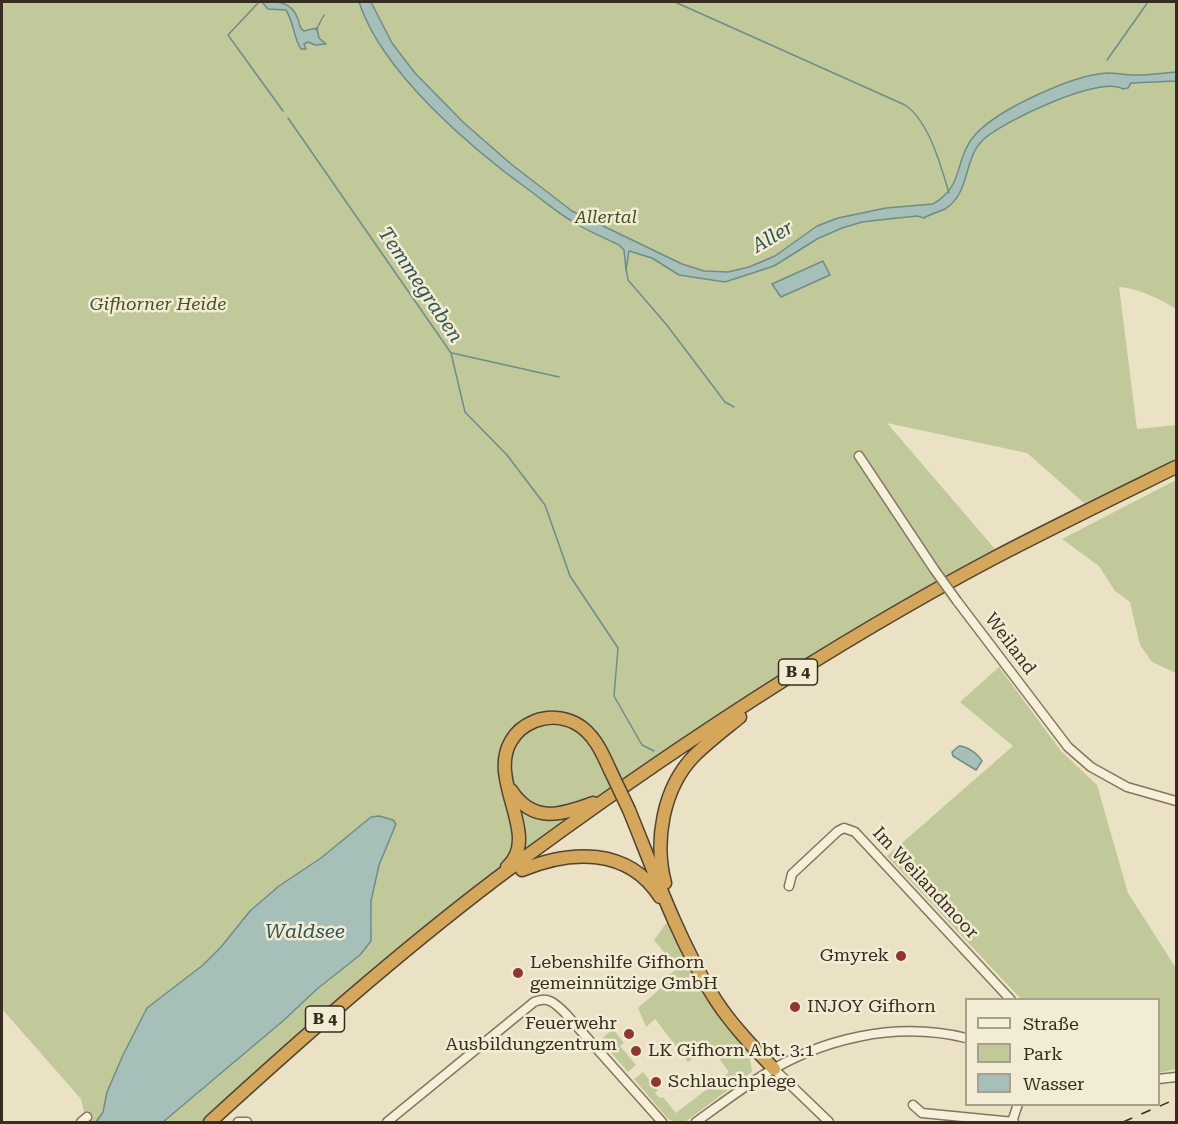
<!DOCTYPE html>
<html>
<head>
<meta charset="utf-8">
<style>
	body { margin:0 }
	#map { position:relative; width:1178px; height:1124px; overflow:hidden; background:#ebe2c6; font-family:"Roboto Serif",serif }
	canvas { display:block }
	.frame { position:absolute; inset:0; border:3px solid #372c20; pointer-events:none }
	.legend { position:absolute; left:965px; top:998px; width:195px; height:108px; box-sizing:border-box; background:#f3ecd5; border:2px solid #a89f8d; margin:0; padding:8px 10px; list-style:none; font-size:18px; color:#372c20 }
	.legend li { display:flex; align-items:center; gap:12px; height:30px }
	.legend b { width:30px; border:2px solid #a89f8d }
</style>
</head>
<body>
<div id="map">
<canvas width="1178" height="1124"></canvas>
<div class="frame"></div>
<ul class="legend">
<li><b style="height:8px;background:#f6efd9"></b>Straße</li>
<li><b style="height:16px;background:#c1c99b"></b>Park</li>
<li><b style="height:16px;background:#a7bfb9"></b>Wasser</li>
</ul>
</div>
<script>
const c = document.querySelector('canvas').getContext('2d');
c.lineJoin = 'round';
function fill(path, color) { c.fillStyle = color; c.fill(path, 'evenodd'); }
function trace(path, color, width, dash) { c.strokeStyle = color; c.lineWidth = width; c.lineCap = dash ? 'butt' : 'round'; c.setLineDash(dash || []); c.stroke(path); }
function drawText(font, color, halo, rows, align = 'center') {
  c.font = font + ' "Roboto Serif",serif'; c.lineWidth = 5; c.setLineDash([]); c.textBaseline = 'middle'; c.strokeStyle = halo; c.fillStyle = color; for (const [text, x, y, turn = 0] of rows) {
    c.save(); c.translate(x, y); c.rotate((+turn || 0) * Math.PI / 180); c.textAlign = isNaN(turn) ? turn : align; if (halo) c.strokeText(text, 0, 0); c.fillText(text, 0, 0); c.restore();
  }
}
fill(new Path2D(`
	M 2,2 L 1176,2 L 1176,309 C 1161,299 1137,288 1119,287 L 1137,429 L 1176,425 L 1176,461 L 1084,503 L 1027,453 L 887,423 L 995,549 L 704,725 L 312,1020 L 203,1122 L 163,1122 L 284,1020 L 317,989 L 360,955 L 372,929 L 371,901 L 379,865 L 391,835 L 371,817 L 321,858 L 279,886 L 250,911 L 221,947 L 203,965 L 147,1008 L 123,1055 L 98,1121 L 86,1122 L 81,1099 L 2,1009 Z
	M 1176,480 L 1176,673 L 1152,662 L 1140,645 L 1130,602 L 1115,591 L 1099,566 L 1062,539 Z
	M 999,667 L 1061,751 L 1097,785 L 1128,893 L 1176,968 L 1176,1069 L 1159,1073 L 1158,1000 L 1021,999 L 887,856 L 1013,746 L 960,702 Z
	M 667,922 L 703,992 L 723,1024 L 749,1052 L 752,1072 L 685,1122 L 675,1122 L 668,1119 L 634,1079 L 643,1072 L 658,1090 L 655,1093 L 660,1098 L 663,1097 L 676,1113 L 729,1072 L 717,1056 L 699,1055 L 688,1062 L 655,1019 L 646,1027 L 638,1008 L 668,982 L 666,978 L 677,968 L 654,940 Z
	M 613,1029 L 624,1043 L 620,1046 L 636,1065 L 628,1072 L 600,1040 Z`), '#c1c99b');
const water = new Path2D(`
	M 262,2 C 278,1 292,2 298,19 C 300,25 299,28 304,31 L 317,28 L 319,38 L 326,44 L 315,45 L 308,42 L 304,44 L 306,49 L 301,49 C 293,37 295,25 286,10 L 268,9 Z
	M 359,2 L 371,2 L 392,43 L 415,73 L 464,123 L 511,164 L 572,211 L 682,264 L 704,271 L 728,272 L 749,267 L 775,256 L 817,226 L 838,218 L 886,208 L 933,204 C 965,186 954,158 975,135 C 998,109 1073,75 1107,73 C 1116,73 1126,75 1135,75 C 1149,75 1163,73 1176,72 L 1176,81 L 1131,83 L 1128,88 L 1123,89 C 1100,75 1004,121 984,139 C 963,157 971,193 945,209 C 938,212 931,214 924,218 L 917,216 L 888,219 L 862,222 L 842,228 L 817,239 L 774,266 L 725,282 L 679,275 L 652,258 L 629,251 L 626,270 L 624,250 L 619,245 C 603,237 585,230 570,220 C 557,212 545,202 533,193 C 473,150 382,73 359,2 Z
	M 823,261 L 830,275 L 781,297 L 772,284 Z
	M 959,746 C 967,746 978,754 982,761 L 976,770 L 953,756 L 952,752 Z
	M 379,816 L 393,820 L 396,824 L 379,865 L 371,901 L 371,941 L 360,955 L 317,989 L 284,1020 L 163,1122 L 96,1122 L 103,1112 L 107,1092 L 123,1055 L 147,1008 L 203,965 L 221,947 L 250,911 L 279,886 L 321,858 L 371,817 Z`);
fill(water, '#a7bfb9');
trace(water, '#6e8d87', 1.5);
trace(new Path2D(`
	M 259,2 L 228,35 L 283,111
	M 675,2 L 905,105 C 929,121 941,166 949,193
	M 316,30 L 324,15
	M 1107,60 L 1148,2
	M 288,118 L 451,353 L 465,412 L 507,455 L 545,505 L 570,576 L 618,648 L 614,696 L 642,745 L 654,751
	M 626,268 L 628,280 L 666,324 L 725,402 L 734,407
	M 452,353 L 559,377`), '#6e8d87', 1.5);
const minor = new Path2D(`
	M 859,456 L 934,569
	M 957,601 L 1068,747 L 1091,767 L 1127,787 L 1176,801
	M 789,886 L 792,874 L 838,831 L 844,828 L 855,832 L 1011,1000
	M 774,1069 L 829,1122
	M 1158,1079 L 1176,1077
	M 913,1105 L 922,1113 L 1014,1122
	M 81,1122 L 87,1117
	M 238,1122 L 247,1122
	M 387,1122 L 534,1002 C 548,996 555,1003 565,1013 L 662,1122
	M 696,1122 C 717,1107 738,1091 760,1077 C 821,1038 896,1021 966,1038
	M 1012,1122 L 1018,1104`);
const highway = new Path2D(`
	M 511,790 C 533,824 561,815 593,803
	M 629,810 C 654,871 676,934 710,991 C 727,1020 751,1045 774,1069
	M 507,867 C 542,836 487,781 511,741 C 516,732 525,725 535,721 C 548,716 563,717 575,723 C 593,732 602,752 610,770
	M 522,870 C 570,850 628,847 660,897
	M 665,883 C 654,841 663,788 694,756 C 708,742 724,730 740,717
	M 210,1122 C 302,1038 397,954 497,878 C 654,761 819,651 992,559 C 1053,527 1115,497 1176,467`);
trace(minor, '#85755d', 11);
trace(highway, '#534331', 15);
trace(minor, '#f6efd9', 8);
trace(highway, '#d4a75d', 12);
trace(new Path2D(`
	M 1123,1122 L 1176,1099`), '#372c20', 1.5, [10, 10]);
const minorBridge = new Path2D(`
	M 934,569 L 957,601`);
const highwayBridge = new Path2D(`
	M 610,770 L 629,810`);
trace(minorBridge, '#85755d', 11, []);
trace(highwayBridge, '#534331', 15, []);
trace(minorBridge, '#f6efd9', 8);
trace(highwayBridge, '#d4a75d', 12);
for (const [x, y, r, color] of [
	[901,956,6,"#903631"],
	[518,973,6,"#903631"],
	[795,1007,6,"#903631"],
	[629,1034,6,"#903631"],
	[636,1051,6,"#903631"],
	[656,1082,6,"#903631"]
]) { const dot = new Path2D(); dot.arc(x, y, r, 0, 2 * Math.PI); c.fillStyle = color; c.fill(dot); trace(dot, '#f3ecd5', 2); }
for (const [x, y, w] of [
	[798,672,39],
	[325,1019,39]
]) { const box = new Path2D(); box.roundRect(x - w / 2, y - 13, w, 26, 4.5); c.fillStyle = '#f3ecd5'; c.fill(box); trace(box, '#372c20', 1.5); }
drawText('bold 16px', '#372c20', null, [
	["B 4",798,672],
	["B 4",325,1019]
]);
drawText('italic 18px', '#455228', '#f3ecd5', [
	["Allertal",606,218],
	["Gifhorner Heide",158,305]
]);
drawText('18px', '#372c20', '#f3ecd5', [
	["Weiland",1010,644,53],
	["Im Weilandmoor",925,883,47]
]);
drawText('18px', '#372c20', '#f3ecd5', [
	["Gmyrek",889,956,"right"],
	["Lebenshilfe Gifhorn",530,963],
	["gemeinnützige GmbH",530,984],
	["INJOY Gifhorn",807,1007],
	["Feuerwehr",617,1024,"right"],
	["Ausbildungzentrum",617,1045,"right"],
	["LK Gifhorn Abt. 3.1",648,1051],
	["Schlauchplege",668,1082]
], 'left');
drawText('italic 20px', '#305555', '#f3ecd5', [
	["Aller",773,237,-30],
	["Temmegraben",420,285,56],
	["Waldsee",305,932]
]);
</script>
</body>
</html>
